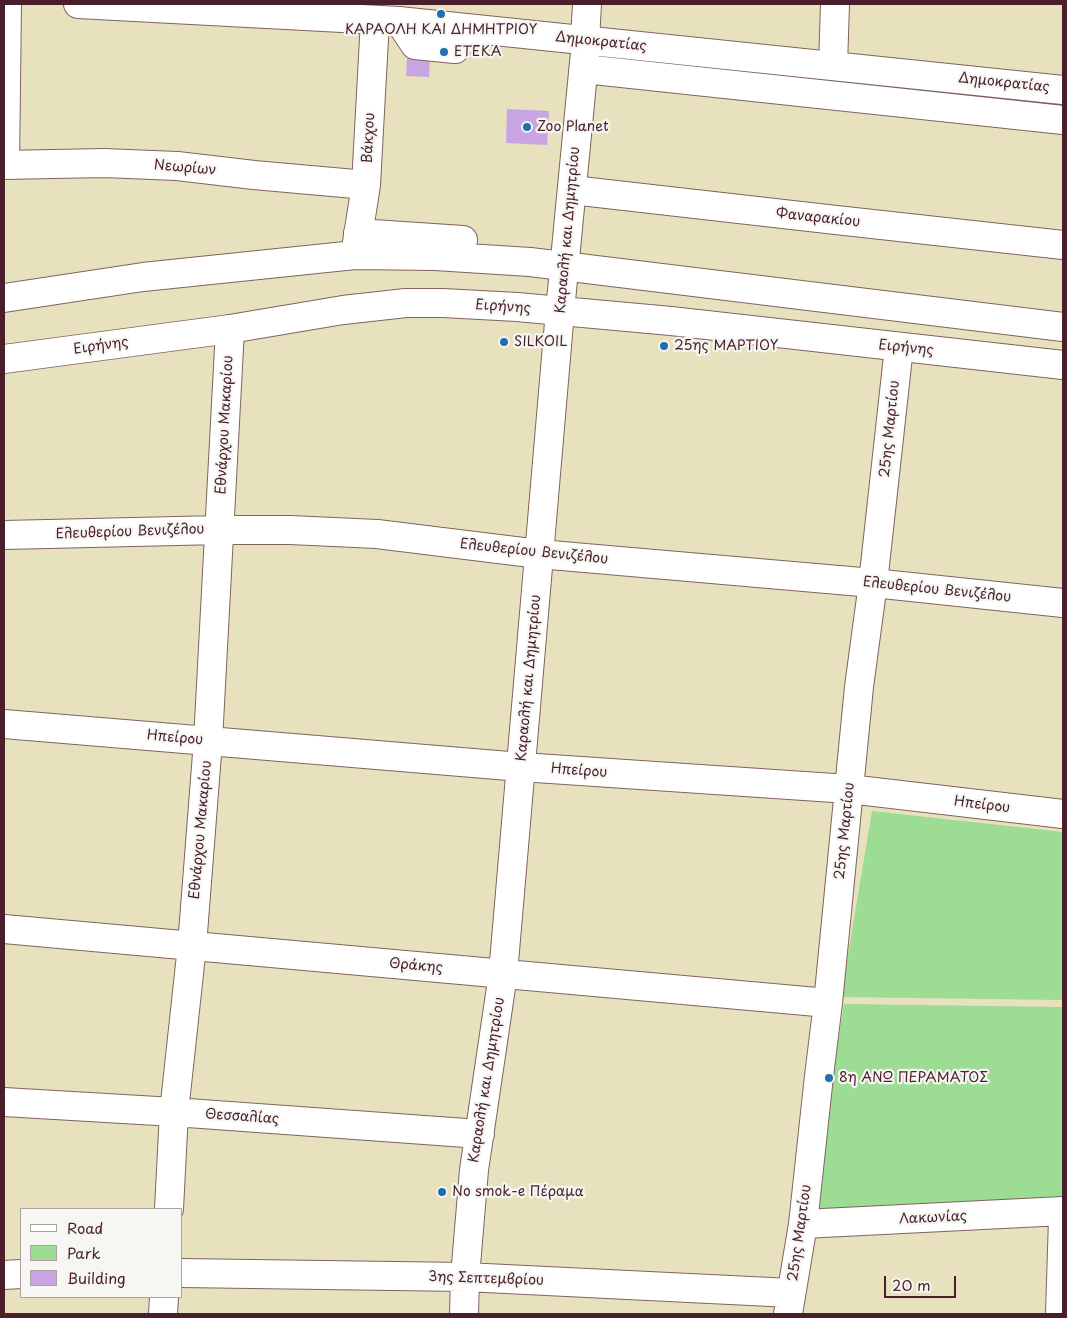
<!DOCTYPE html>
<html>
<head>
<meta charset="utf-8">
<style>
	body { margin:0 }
	#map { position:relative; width:1067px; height:1318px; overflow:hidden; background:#e8e1be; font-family:"Playpen Sans",sans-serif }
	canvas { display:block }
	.frame { position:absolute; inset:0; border:5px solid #4a1f2b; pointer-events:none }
	.legend { position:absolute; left:20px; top:1208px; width:162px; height:90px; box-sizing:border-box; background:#f6f6f2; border:1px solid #b1a0a2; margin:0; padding:6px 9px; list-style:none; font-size:15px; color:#4a1f2b }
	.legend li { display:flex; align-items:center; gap:10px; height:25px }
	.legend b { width:25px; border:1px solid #b1a0a2 }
	.scale { position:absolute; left:884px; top:1276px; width:72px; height:22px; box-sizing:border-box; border:2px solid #4a1f2b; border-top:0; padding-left:6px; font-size:15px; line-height:18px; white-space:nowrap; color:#4a1f2b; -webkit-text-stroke:4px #f6f6f2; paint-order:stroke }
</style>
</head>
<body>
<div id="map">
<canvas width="1067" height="1318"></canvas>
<div class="frame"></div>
<ul class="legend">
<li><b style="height:6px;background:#fff"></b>Road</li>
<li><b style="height:14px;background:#9cdc93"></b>Park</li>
<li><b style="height:14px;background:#c8a5e2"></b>Building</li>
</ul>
<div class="scale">20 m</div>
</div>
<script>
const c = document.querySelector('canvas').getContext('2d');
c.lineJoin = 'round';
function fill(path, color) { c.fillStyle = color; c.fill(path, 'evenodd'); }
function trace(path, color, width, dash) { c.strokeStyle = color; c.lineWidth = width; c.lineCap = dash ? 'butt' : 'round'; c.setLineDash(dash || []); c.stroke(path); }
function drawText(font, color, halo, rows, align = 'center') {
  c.font = font + ' "Playpen Sans",sans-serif'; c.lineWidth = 4.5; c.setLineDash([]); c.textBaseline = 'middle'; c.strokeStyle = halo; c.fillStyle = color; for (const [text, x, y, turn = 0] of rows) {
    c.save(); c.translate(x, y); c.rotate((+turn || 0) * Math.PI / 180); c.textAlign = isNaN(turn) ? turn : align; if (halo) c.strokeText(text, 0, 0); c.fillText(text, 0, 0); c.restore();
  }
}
fill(new Path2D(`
	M 872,811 L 1063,832 L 1063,1000 L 841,997 Z
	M 844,1004 L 1063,1007 L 1063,1205 L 811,1213 Z`), '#9cdc93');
fill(new Path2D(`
	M 408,41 L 431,42 L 429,77 L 406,76 Z
	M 507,109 L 549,111 L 547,145 L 506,143 Z`), '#c8a5e2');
const minor = new Path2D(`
	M 399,21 L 415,45 L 455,49 L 470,29
	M 585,40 L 587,4
	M 833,66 L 835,4
	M 4,165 L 104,163 L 177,166 L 254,175 L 366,185
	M 5,165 L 7,4
	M 572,190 L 836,220 L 1063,245
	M 358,233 L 463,240
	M 355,255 L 366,185 L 375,20
	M 4,298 L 143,277 L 355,255 L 435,256 L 530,262 L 1063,327
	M 4,535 L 220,530 L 290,530 L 377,534 L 539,554 L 873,583 L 1063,603
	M 4,724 L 521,767 L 849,789 L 1063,814
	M 4,929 L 828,1003
	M 4,1102 L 174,1112 L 480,1134
	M 169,1209 L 174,1112 L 192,946 L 208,741 L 230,329
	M 803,1224 L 1063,1211
	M 181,1273 L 465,1277 L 791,1293
	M 4,1275 L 21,1274
	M 163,1314 L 164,1297
	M 464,1314 L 465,1277 L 474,1170 L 503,974 L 560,311
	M 788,1314 L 803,1224 L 819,1076 L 828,1003 L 859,687 L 873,583 L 899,347
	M 1060,1314 L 1063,1218`);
const major = new Path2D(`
	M 78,4 L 399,21 L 1063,90
	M 584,69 L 1063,120
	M 560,311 L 585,52
	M 4,359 L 230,329 L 343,310 L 406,303 L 443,303 L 517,307 L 671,321 L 1063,365`);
trace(minor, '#81635e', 30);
trace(major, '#81635e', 30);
trace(minor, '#fff', 28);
trace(major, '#fff', 28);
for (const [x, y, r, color] of [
	[441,14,5,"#1f6fb2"],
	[444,52,5,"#1f6fb2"],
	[527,127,5,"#1f6fb2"],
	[504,342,5,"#1f6fb2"],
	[664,346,5,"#1f6fb2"],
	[829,1078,5,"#1f6fb2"],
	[442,1192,5,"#1f6fb2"]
]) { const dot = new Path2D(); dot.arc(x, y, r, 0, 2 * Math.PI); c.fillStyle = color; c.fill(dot); trace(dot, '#f6f6f2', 2); }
drawText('14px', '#4a1f2b', '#f6f6f2', [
	["ΚΑΡΑΟΛΗ ΚΑΙ ΔΗΜΗΤΡΙΟΥ",441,30,"center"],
	["ΕΤΕΚΑ",454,52],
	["Zoo Planet",537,127],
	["SILKOIL",514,342],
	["25ης ΜΑΡΤΙΟΥ",674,346],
	["8η ΑΝΩ ΠΕΡΑΜΑΤΟΣ",839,1078],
	["No smok-e Πέραμα",452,1192]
], 'left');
drawText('14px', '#4a1f2b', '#f6f6f2', [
	["Δημοκρατίας",601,42,6],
	["Δημοκρατίας",1004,83,6],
	["Βάκχου",369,138,-87],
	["Νεωρίων",185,168,5],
	["Φαναρακίου",818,218,6],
	["Καραολή και Δημητρίου",568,230,-85],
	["Ειρήνης",503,307,4],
	["Ειρήνης",101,346,-8],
	["Ειρήνης",906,348,6],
	["Εθνάρχου Μακαρίου",225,425,-87],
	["25ης Μαρτίου",890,429,-84],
	["Ελευθερίου Βενιζέλου",130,532,-2],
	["Ελευθερίου Βενιζέλου",534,552,6],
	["Ελευθερίου Βενιζέλου",937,590,6],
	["Καραολή και Δημητρίου",529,678,-85],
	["Ηπείρου",175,738,5],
	["Ηπείρου",579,771,4],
	["Ηπείρου",982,805,7],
	["Εθνάρχου Μακαρίου",201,830,-85],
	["25ης Μαρτίου",845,831,-84],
	["Θράκης",416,966,5],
	["Καραολή και Δημητρίου",487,1080,-81],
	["Θεσσαλίας",242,1117,4],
	["Λακωνίας",933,1218,-3],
	["25ης Μαρτίου",800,1233,-82],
	["3ης Σεπτεμβρίου",486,1279,2]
]);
</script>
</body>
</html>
